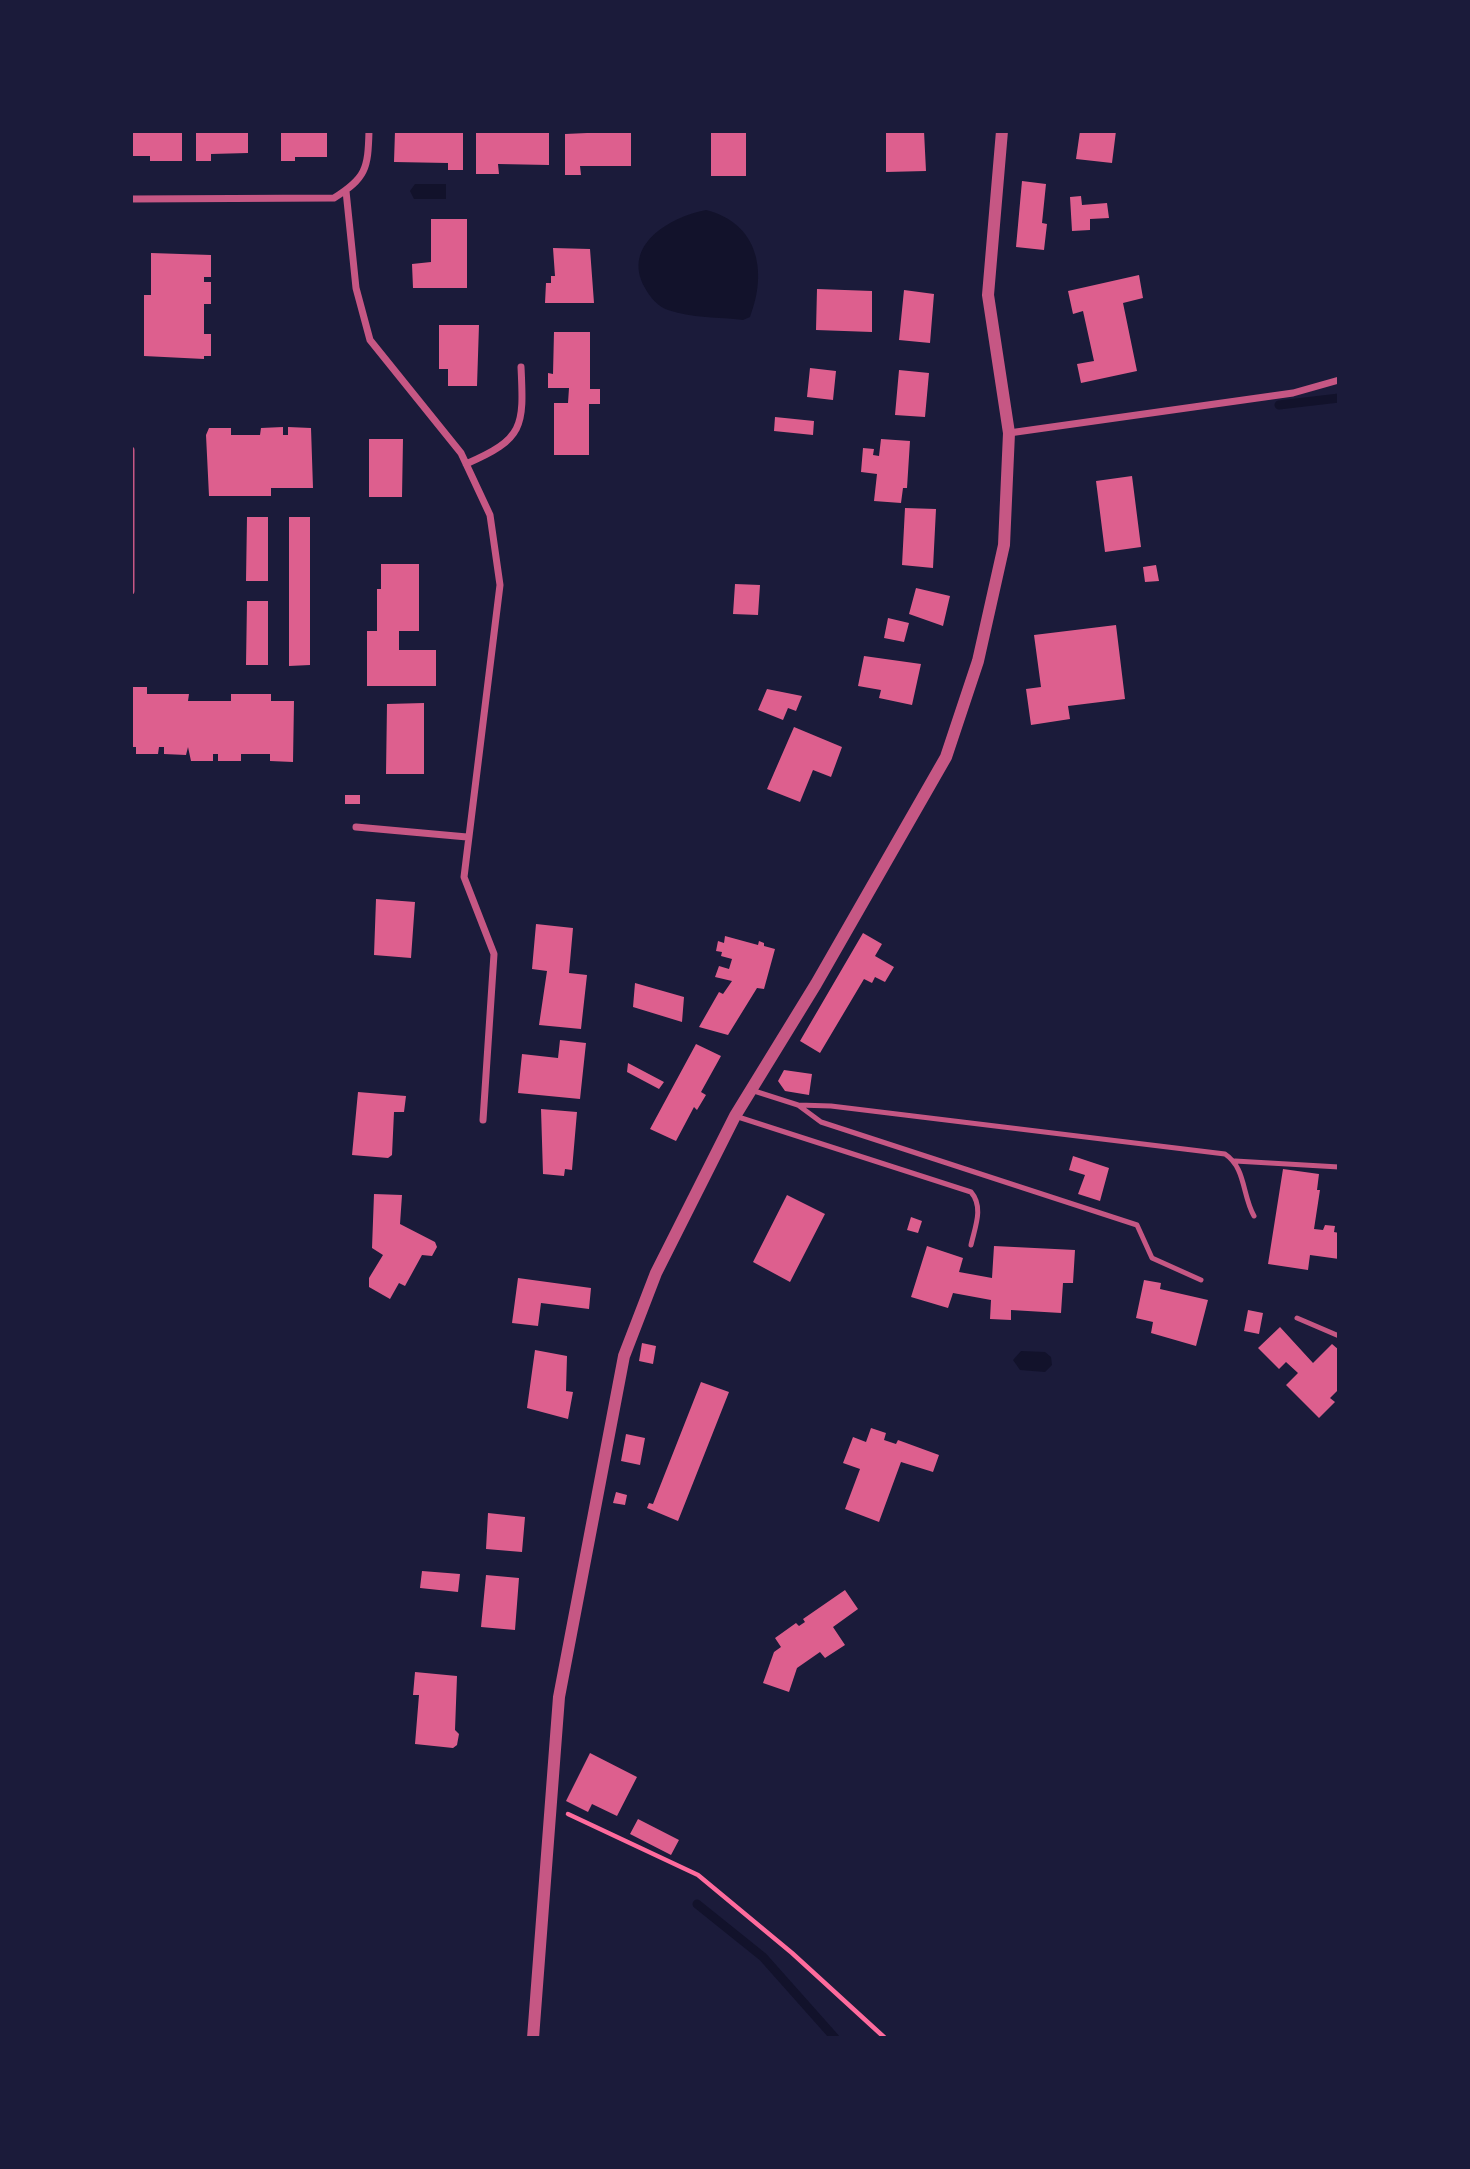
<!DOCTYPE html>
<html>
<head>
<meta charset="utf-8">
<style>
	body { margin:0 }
	#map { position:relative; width:1470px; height:2169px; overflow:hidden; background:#1b1b3a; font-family:Lato,sans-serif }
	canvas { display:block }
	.frame { position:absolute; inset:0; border:133px solid #1b1b3a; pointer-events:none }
</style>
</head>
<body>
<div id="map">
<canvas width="1470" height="2169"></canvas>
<div class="frame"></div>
</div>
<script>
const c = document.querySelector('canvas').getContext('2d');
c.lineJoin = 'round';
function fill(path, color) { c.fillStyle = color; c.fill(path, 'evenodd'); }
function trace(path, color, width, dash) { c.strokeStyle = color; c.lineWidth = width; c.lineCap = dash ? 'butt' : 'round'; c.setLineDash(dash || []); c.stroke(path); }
fill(new Path2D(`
	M 415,184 L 446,184 L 446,199 L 414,199 L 410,191 Z
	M 706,210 C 758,223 768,271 750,317 L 743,320 C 720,317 690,318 668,310 C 658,307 650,297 645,288 C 621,245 670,217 706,210 Z
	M 1021,1351 L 1045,1352 L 1051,1357 L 1052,1365 L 1045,1372 L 1020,1370 L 1013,1360 Z`), '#12122b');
trace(new Path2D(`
	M 1279,405 L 1339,398
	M 697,1904 L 763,1957 L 835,2038`), '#12122b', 9);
fill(new Path2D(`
	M 131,131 L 182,131 L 182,161 L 150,161 L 150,156 L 131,156 Z
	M 196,131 L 248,131 L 248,153 L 211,154 L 211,161 L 196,161 Z
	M 281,131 L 327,131 L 327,157 L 295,157 L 295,161 L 281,161 Z
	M 395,131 L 463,131 L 463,170 L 448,170 L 448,163 L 394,162 Z
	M 549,131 L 549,165 L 498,164 L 499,174 L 476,174 L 476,133 Z
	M 631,131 L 631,166 L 580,166 L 581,175 L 565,175 L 565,134 Z
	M 711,131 L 746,131 L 746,176 L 711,176 Z
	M 886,131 L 924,131 L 926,171 L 886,172 Z
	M 1080,131 L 1116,131 L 1112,163 L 1076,159 Z
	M 1022,181 L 1046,184 L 1042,223 L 1047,224 L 1044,250 L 1016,247 Z
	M 1081,196 L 1082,205 L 1107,203 L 1109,218 L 1090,219 L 1090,230 L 1072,231 L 1070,197 Z
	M 431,219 L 467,219 L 467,288 L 413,288 L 412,264 L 431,262 Z
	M 553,248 L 590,249 L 594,303 L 545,303 L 546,283 L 551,283 L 551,276 L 555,276 Z
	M 151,253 L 211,255 L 211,277 L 204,277 L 204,282 L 211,282 L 211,304 L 204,304 L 204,334 L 211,334 L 211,356 L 204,356 L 204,359 L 144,356 L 144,295 L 151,295 Z
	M 1139,275 L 1143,298 L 1123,303 L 1137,371 L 1081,383 L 1077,364 L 1094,361 L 1083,311 L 1073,314 L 1068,291 Z
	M 817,289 L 872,291 L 872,332 L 816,330 Z
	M 904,290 L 934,294 L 930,343 L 899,340 Z
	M 439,325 L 479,325 L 477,386 L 448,386 L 448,369 L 439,369 Z
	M 554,332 L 590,332 L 590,389 L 600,389 L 600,404 L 589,404 L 589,455 L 554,455 L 554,403 L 568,403 L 569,388 L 548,388 L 548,373 L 553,374 Z
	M 810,368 L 836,371 L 833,400 L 807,397 Z
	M 899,370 L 929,373 L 925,417 L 895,415 Z
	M 775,417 L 814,421 L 813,435 L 774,431 Z
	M 283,427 L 283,435 L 288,435 L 288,427 L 311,428 L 313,488 L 271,488 L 271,496 L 209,496 L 206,435 L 209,428 L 231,428 L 231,435 L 260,435 L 261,428 Z
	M 369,439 L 403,439 L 402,497 L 369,497 Z
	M 881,439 L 910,441 L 907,488 L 903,488 L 901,503 L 874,501 L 877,474 L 861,472 L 863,448 L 874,449 L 873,455 L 879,456 Z
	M 1132,476 L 1141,547 L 1105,552 L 1096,481 Z
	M 905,508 L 936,509 L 933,568 L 902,565 Z
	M 247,517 L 268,517 L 268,581 L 246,581 Z
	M 289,517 L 310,517 L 310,665 L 289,666 Z
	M 381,564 L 419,564 L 419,631 L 399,631 L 399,650 L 436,650 L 436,686 L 367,686 L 367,631 L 377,631 L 377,589 L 381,589 Z
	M 1156,565 L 1159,581 L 1145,582 L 1143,567 Z
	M 735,584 L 760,585 L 758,615 L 733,614 Z
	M 916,588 L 950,596 L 943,626 L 909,614 Z
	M 247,601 L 268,601 L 268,665 L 246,665 Z
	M 888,618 L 909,623 L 904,642 L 884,638 Z
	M 1116,625 L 1125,699 L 1068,706 L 1070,719 L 1031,725 L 1026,689 L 1041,687 L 1034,635 Z
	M 864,656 L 921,664 L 912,705 L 879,698 L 881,690 L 858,686 Z
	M 131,687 L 147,687 L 147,694 L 189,694 L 188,701 L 231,701 L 231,694 L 271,694 L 271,701 L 294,701 L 293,762 L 270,761 L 270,754 L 241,754 L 241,761 L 218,761 L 218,754 L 213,754 L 213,761 L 191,761 L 188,747 L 186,755 L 164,754 L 164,747 L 159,747 L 158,754 L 136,754 L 136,747 L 131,747 Z
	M 767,689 L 802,696 L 796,711 L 788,708 L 783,720 L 758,710 Z
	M 424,703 L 424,774 L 386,774 L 387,704 Z
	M 794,727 L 842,747 L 831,777 L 813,770 L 800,802 L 767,789 Z
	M 345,795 L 360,795 L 360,804 L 345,804 Z
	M 376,899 L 415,902 L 411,958 L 374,955 Z
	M 536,924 L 573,928 L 569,973 L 587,975 L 581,1029 L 539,1025 L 547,971 L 532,969 Z
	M 863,933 L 882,944 L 875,956 L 894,967 L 885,982 L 875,977 L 872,983 L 864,979 L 820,1053 L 800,1041 Z
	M 725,936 L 758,945 L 759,941 L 764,943 L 764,946 L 775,949 L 764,989 L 757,988 L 728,1035 L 699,1027 L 719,992 L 723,994 L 732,981 L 715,977 L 719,966 L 729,969 L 732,959 L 721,956 L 722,952 L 716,951 L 718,941 L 724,943 Z
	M 635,983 L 684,997 L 682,1022 L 633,1007 Z
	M 560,1040 L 586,1043 L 580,1099 L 518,1093 L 522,1054 L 558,1058 Z
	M 696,1044 L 721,1056 L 701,1092 L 706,1095 L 697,1110 L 694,1107 L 676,1141 L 650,1129 Z
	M 628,1063 L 664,1082 L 659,1089 L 627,1072 Z
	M 784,1070 L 812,1074 L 809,1095 L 785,1091 L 778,1081 Z
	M 358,1092 L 406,1096 L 404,1112 L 394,1112 L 392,1155 L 388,1158 L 352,1155 Z
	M 541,1109 L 577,1112 L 572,1170 L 565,1169 L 564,1176 L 543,1174 Z
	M 1073,1156 L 1109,1168 L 1100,1201 L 1078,1194 L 1085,1175 L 1069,1170 Z
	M 1283,1169 L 1319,1174 L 1317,1190 L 1320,1190 L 1314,1229 L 1323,1230 L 1325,1225 L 1335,1226 L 1334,1232 L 1339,1233 L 1339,1259 L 1310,1255 L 1308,1270 L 1268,1264 Z
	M 374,1194 L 402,1195 L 400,1224 L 435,1242 L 437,1247 L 432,1256 L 422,1255 L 405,1286 L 399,1283 L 390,1299 L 369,1287 L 369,1278 L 383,1255 L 372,1248 Z
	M 787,1195 L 825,1214 L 790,1282 L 753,1262 Z
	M 911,1217 L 922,1221 L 918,1233 L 907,1230 Z
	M 927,1246 L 963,1258 L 959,1272 L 992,1278 L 994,1246 L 1075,1250 L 1073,1283 L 1063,1283 L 1061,1313 L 1011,1310 L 1011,1320 L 990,1319 L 991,1300 L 953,1293 L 948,1308 L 911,1297 Z
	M 518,1278 L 591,1288 L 589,1309 L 541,1303 L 538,1326 L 512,1323 Z
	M 1144,1280 L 1161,1283 L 1160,1289 L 1208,1300 L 1196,1346 L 1151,1333 L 1153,1322 L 1136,1318 Z
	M 1248,1310 L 1263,1313 L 1259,1334 L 1244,1331 Z
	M 1280,1327 L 1313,1363 L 1332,1344 L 1339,1350 L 1339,1389 L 1330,1398 L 1335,1402 L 1319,1418 L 1286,1385 L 1298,1373 L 1286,1362 L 1279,1369 L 1258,1348 Z
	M 642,1343 L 656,1346 L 653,1364 L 639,1361 Z
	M 535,1350 L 567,1356 L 566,1391 L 573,1392 L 568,1419 L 527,1408 Z
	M 701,1382 L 729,1392 L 678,1521 L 647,1508 L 649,1503 L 653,1504 Z
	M 871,1428 L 886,1433 L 884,1440 L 896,1444 L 898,1440 L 939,1455 L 933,1472 L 901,1462 L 879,1522 L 845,1509 L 860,1469 L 843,1463 L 853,1437 L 866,1442 Z
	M 626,1434 L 645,1438 L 640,1465 L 621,1461 Z
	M 616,1492 L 627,1495 L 625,1505 L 613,1503 Z
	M 488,1513 L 525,1517 L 522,1552 L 486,1549 Z
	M 422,1571 L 460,1574 L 458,1592 L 420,1588 Z
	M 486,1575 L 519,1578 L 515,1630 L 481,1627 Z
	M 845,1590 L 858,1609 L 833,1627 L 845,1645 L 825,1658 L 820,1652 L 797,1668 L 789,1692 L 763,1683 L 774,1652 L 781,1647 L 775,1638 L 796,1623 L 799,1626 L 805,1622 L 803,1619 Z
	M 415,1672 L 457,1676 L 455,1730 L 459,1734 L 457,1745 L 453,1748 L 415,1744 L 419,1695 L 413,1695 Z
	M 590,1753 L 637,1777 L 617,1816 L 592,1804 L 588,1812 L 566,1801 Z
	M 638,1819 L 679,1840 L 671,1855 L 630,1834 Z`), '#dd5f8e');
trace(new Path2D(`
	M 568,1814 L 698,1875 L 792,1953 L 885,2038`), '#ff6b9d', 4.5);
trace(new Path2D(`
	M 751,1090 L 798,1105 L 821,1122 L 1137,1225 L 1152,1258 L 1201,1280
	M 798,1105 L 831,1106 L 1225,1154 C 1246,1168 1242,1195 1254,1216
	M 735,1116 L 971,1192 C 984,1207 975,1227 971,1245
	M 1235,1161 L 1339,1167
	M 1297,1318 L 1339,1336`), '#c65784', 5);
trace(new Path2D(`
	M 346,191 L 356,288 L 370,340 L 461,453 L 490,515 L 500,585 L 464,877 L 494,954 L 483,1120
	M 131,199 L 334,198 C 366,178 368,169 369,131
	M 1009,433 L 1293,393 L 1339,380
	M 131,450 L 131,591
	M 466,464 C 524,439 524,427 521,367
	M 356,827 L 467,837`), '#c65784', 7);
trace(new Path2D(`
	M 533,2038 L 559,1697 L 624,1356 L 656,1273 L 735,1116 L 816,984 L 946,757 L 978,661 L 1004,545 L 1009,433 L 988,295 L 1002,131`), '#c65784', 12);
</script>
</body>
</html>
